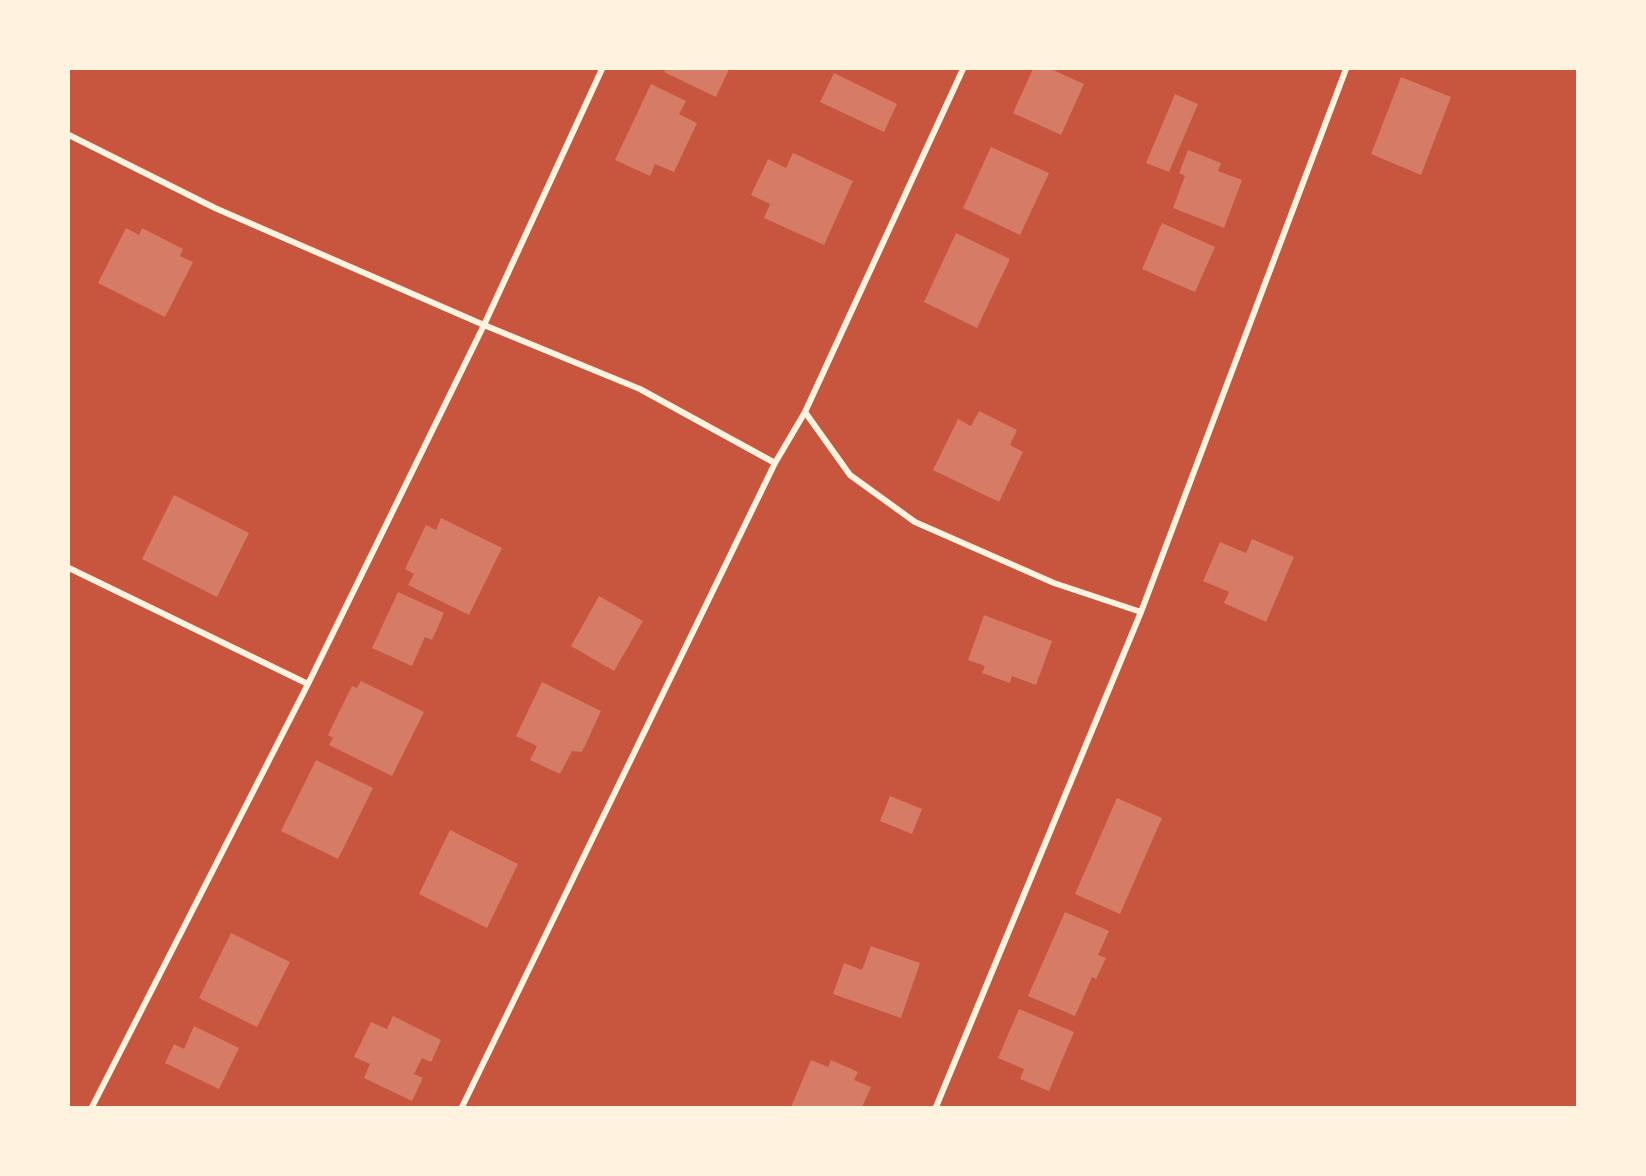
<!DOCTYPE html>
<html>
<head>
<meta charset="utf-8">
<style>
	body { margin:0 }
	#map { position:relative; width:1646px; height:1176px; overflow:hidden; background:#c8553d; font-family:Signika,sans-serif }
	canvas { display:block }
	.frame { position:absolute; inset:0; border:70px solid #fff3e0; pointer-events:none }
</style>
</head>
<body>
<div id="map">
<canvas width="1646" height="1176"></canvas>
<div class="frame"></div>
</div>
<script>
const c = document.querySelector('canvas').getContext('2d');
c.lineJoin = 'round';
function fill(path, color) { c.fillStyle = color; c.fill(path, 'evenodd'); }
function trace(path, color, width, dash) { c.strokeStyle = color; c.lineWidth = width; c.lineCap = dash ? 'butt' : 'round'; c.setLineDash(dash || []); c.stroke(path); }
fill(new Path2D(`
	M 666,69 L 729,69 L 716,97 L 664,72 Z
	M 1033,69 L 1051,69 L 1084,84 L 1061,135 L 1013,113 Z
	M 834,73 L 897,104 L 884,132 L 820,102 Z
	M 1401,77 L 1451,97 L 1421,175 L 1371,154 Z
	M 651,84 L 686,101 L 679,114 L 697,123 L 674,172 L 655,164 L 650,176 L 615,160 Z
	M 1175,94 L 1198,104 L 1169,172 L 1146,163 Z
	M 991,147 L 1049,173 L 1020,235 L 963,208 Z
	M 1188,150 L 1221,163 L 1218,171 L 1242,180 L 1224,228 L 1173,208 L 1185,176 L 1179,173 Z
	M 793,153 L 853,181 L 824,245 L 764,218 L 770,204 L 751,195 L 768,159 L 786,168 Z
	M 1162,223 L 1215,247 L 1195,292 L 1142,269 Z
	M 126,228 L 139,235 L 142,228 L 183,249 L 180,256 L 193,262 L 165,317 L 98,283 Z
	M 956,233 L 1010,259 L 977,328 L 924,302 Z
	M 979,411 L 1017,430 L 1010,445 L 1023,452 L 999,502 L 933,470 L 958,419 L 971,426 Z
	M 174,495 L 249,533 L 217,597 L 142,559 Z
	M 441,518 L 502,548 L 469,615 L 408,585 L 414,574 L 405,569 L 426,525 L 436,530 Z
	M 1252,539 L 1294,557 L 1266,622 L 1224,603 L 1229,592 L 1203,581 L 1220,542 L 1246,553 Z
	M 398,592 L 444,613 L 432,640 L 425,637 L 412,666 L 372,648 Z
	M 599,596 L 643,621 L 614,671 L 571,646 Z
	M 984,615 L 1052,641 L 1036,685 L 1012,676 L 1010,683 L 982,673 L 985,666 L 968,660 Z
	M 361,681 L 424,712 L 392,776 L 329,745 L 333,738 L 328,735 L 340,710 L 352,686 L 357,688 Z
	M 542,682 L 601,711 L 582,752 L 572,751 L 560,774 L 530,760 L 537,746 L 516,736 Z
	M 316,760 L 373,788 L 338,859 L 281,831 Z
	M 890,796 L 922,809 L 912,834 L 880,821 Z
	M 1117,798 L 1162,818 L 1120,914 L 1075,894 Z
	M 450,830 L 518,864 L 487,928 L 419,894 Z
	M 1065,912 L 1109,931 L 1098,955 L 1106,958 L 1096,979 L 1092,977 L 1075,1016 L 1028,996 Z
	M 231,933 L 290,962 L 257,1027 L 199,998 Z
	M 871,946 L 920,963 L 901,1018 L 833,994 L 844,963 L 862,970 Z
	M 1019,1009 L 1074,1032 L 1049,1091 L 1020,1079 L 1024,1069 L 998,1058 Z
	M 393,1016 L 441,1040 L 431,1062 L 422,1058 L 414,1074 L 423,1078 L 412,1101 L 364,1078 L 370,1064 L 354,1057 L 371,1022 L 387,1029 Z
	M 194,1026 L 239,1048 L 219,1089 L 165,1063 L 174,1044 L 184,1049 Z
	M 811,1060 L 828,1067 L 831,1060 L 858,1072 L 854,1080 L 871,1087 L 862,1107 L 791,1107 Z`), '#d67c66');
trace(new Path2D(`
	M 69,135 L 215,208 L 484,325 L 640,389 L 775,463
	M 805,412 L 850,475 L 915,522 L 1054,583 L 1141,612
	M 69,568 L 308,684
	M 92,1107 L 308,684 L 484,325 L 602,69
	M 462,1107 L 775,463 L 805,412 L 963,69
	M 936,1107 L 1141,612 L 1346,69`), '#fff3e0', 6);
</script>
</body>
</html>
